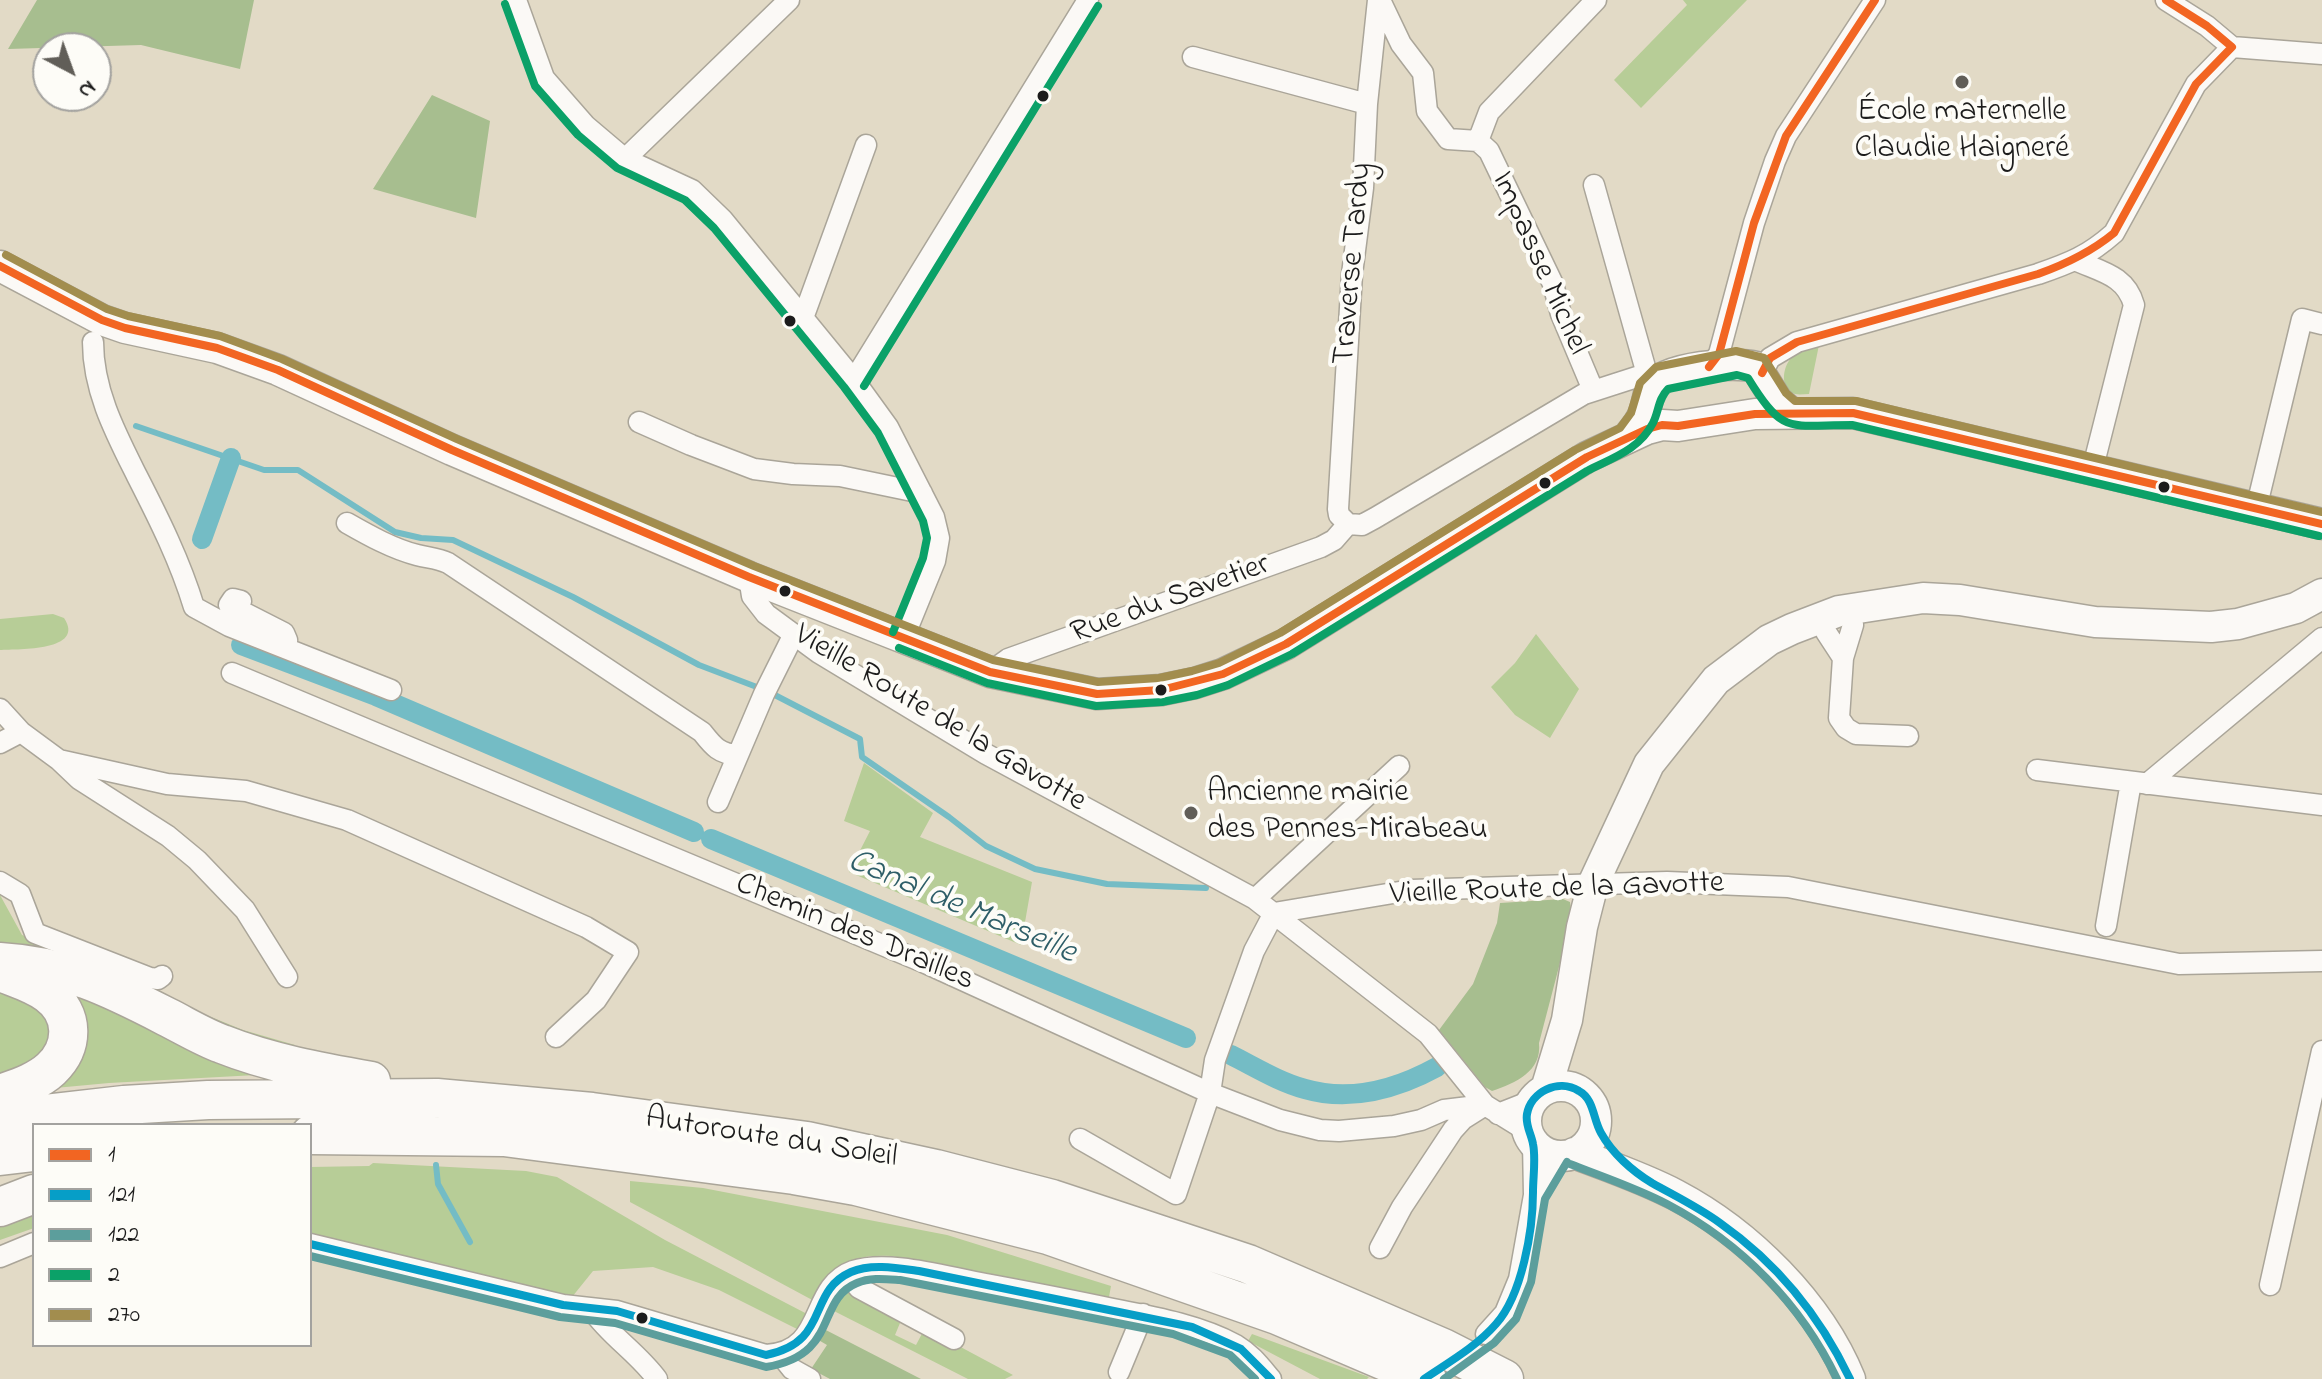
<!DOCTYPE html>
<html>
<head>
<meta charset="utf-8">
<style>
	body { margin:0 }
	#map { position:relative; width:2322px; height:1379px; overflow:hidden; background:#e2dac6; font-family:"Indie Flower",sans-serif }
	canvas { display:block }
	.legend { position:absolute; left:32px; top:1123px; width:280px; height:224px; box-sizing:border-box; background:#fdfcf7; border:2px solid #a3a29f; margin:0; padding:10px 14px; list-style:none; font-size:24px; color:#1c1c1c }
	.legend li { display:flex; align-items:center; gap:16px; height:40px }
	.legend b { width:40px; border:2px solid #a3a29f }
	.north { position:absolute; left:32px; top:32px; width:80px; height:80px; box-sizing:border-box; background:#fdfcf7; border:2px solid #a3a29f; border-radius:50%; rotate:139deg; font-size:22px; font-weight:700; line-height:32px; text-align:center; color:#1c1c1c }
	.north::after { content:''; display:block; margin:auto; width:28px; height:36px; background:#615e58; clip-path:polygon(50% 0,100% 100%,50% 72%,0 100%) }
</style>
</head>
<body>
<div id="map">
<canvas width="2322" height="1379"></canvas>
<ul class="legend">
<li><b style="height:10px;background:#f26522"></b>1</li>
<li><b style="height:10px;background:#069ec7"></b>121</li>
<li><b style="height:10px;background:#5c9e9c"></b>122</li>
<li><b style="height:10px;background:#0ba168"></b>2</li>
<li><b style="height:10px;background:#a28d4e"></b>270</li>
</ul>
<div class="north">N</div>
</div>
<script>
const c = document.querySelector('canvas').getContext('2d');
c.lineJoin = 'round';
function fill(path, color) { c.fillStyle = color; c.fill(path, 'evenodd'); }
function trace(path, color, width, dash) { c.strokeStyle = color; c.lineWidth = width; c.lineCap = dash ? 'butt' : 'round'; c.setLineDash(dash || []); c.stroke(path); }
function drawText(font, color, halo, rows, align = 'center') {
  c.font = font + ' "Indie Flower",sans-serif'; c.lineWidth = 8; c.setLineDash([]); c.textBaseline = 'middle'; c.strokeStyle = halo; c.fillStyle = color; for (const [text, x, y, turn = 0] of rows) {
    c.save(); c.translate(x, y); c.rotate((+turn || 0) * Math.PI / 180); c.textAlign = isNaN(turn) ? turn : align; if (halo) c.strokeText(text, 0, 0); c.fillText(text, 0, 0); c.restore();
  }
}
fill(new Path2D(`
	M 1683,0 L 1747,0 L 1641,108 L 1614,80 L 1687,5 Z
	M 1819,345 L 1809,394 C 1804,394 1800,395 1795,394 C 1778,388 1783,364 1794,355 C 1801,350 1811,348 1819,345 Z
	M 53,614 L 64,618 C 86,651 19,649 0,650 L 0,619 Z
	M 1536,634 L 1579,689 L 1550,738 L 1515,715 L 1491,687 L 1515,663 Z
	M 864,763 L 933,813 L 920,837 L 1032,882 L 1021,945 L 849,872 L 870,831 L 844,821 Z
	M 0,895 L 22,935 L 125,971 L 194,1010 L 243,1030 L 295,1045 L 295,1055 L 384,1070 C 339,1066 294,1061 251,1046 C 202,1029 160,999 113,979 C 76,963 38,955 0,947 Z
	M 0,983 L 47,1005 L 55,1051 L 0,1079 Z
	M 75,985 L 256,1075 L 109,1083 L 55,1088 Z
	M 373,1163 L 526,1171 L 557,1177 L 665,1240 L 809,1315 L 801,1331 L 719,1290 L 653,1267 L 593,1271 L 572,1297 L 310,1233 L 310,1167 L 369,1166 Z
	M 630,1181 L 703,1188 L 947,1235 L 1111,1286 L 1109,1297 L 891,1256 C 845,1254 840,1266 816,1302 L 630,1202 Z
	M 34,1207 L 34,1228 L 0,1240 L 0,1220 Z
	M 845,1289 L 900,1323 L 895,1335 L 916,1345 L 925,1328 L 1013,1375 L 1005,1379 L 968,1379 L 830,1309 L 840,1292 Z
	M 1252,1334 L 1369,1377 L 1367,1379 L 1320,1379 L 1248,1341 Z`), '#b7cd97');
fill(new Path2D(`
	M 37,0 L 254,0 L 240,69 L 141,45 L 8,49 Z
	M 432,95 L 490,121 L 476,218 L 373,189 Z
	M 1563,899 L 1570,902 L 1572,917 L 1539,1043 C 1542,1071 1516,1083 1492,1091 L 1485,1087 L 1439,1030 L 1473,984 L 1497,923 L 1500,903 Z
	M 820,1327 L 921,1379 L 830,1379 L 811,1369 L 827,1345 L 815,1338 Z`), '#a7be8f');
trace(new Path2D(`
	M 136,426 L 264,470 L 298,470 L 395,532 L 421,538 L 453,540 L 573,597 L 699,665 L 762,689
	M 769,692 L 860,739 L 862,757 L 949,817 L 986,846 L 1035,869 L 1107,884 L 1206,888
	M 436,1165 L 438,1184 L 470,1242`), '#74bcc5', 6);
trace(new Path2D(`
	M 202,539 L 231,458
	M 241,645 L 376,696 L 694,832
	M 711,839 L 1186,1038
	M 1231,1055 C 1255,1067 1279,1082 1305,1089 C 1350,1102 1397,1089 1437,1067`), '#74bcc5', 20);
const street = new Path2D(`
	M 516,0 L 544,78 L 586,126 L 625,159 L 692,190 L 723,220 L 854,380 L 888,427 L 934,517 L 939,538 L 935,561 L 904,637
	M 1380,0 L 1401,44 L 1423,73 L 1427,111 L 1448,139 L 1478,141 L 1489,151 L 1553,284 L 1561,314 L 1593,390
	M 2166,0 L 2207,26 L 2232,47
	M 2232,47 L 2322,54
	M 1193,57 L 1367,104
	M 1478,141 L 1489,112 L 1596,0
	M 625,159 L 789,0
	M 1594,185 L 1650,385
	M 2077,261 C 2102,272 2126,276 2134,305 L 2092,471
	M 803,318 L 866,145
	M 93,342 C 93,391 116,434 137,476 C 159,519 180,561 194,607 L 229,626 L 391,690
	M 1709,367 L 1719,354 L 1754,223 L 1775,161 L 1786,136 L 1875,0
	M 1762,373 L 1770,358 L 1797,342 L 2038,274 C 2070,263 2088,256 2114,233 L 2196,84 L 2232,47
	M 854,380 L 1088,0
	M 639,422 L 691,445 L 754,469 L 793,474 L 840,476 L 922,493
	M 2256,509 L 2302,319 L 2322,324
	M 347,523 C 368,535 393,549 417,555 C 429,558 438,558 448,563 L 702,732 C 713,746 719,754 738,755
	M 1348,524 L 1339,515 L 1338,509 L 1352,274 L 1363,188 L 1367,104 L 1378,0
	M 1348,524 L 1362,525 L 1375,518 L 1584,394 L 1646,374 L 1662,378
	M 749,577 L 752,596 L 766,614 L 819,653 L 986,754 L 1255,899 L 1428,1034 L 1485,1105 L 1527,1131
	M 241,601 L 233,599 L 229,605 L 284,633 L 287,640 L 280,646
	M 1853,625 L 1843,658 L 1839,718 L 1846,728 L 1856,734 L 1908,736
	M 1826,632 L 1843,658
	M 990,672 L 1008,659 L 1321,547 L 1334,540 L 1348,524
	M 232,673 L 923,962 L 1210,1093 L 1280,1120 L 1320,1130 L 1339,1131 L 1394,1126 L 1421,1120 L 1444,1110 L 1485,1105
	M 0,709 L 21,732 L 59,760 L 79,779 L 168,836 L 197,860 L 245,910 L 287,977
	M 0,743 L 21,732
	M 59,760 L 167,784 L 246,791 L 347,820 L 586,927 L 628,952 L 596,1000 L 556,1037
	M 2037,770 L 2322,805
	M 2147,784 L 2322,638
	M 718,802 L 764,694 L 794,634
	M 0,882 L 20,894 L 35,933 L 150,978 L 158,979 L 162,976
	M 1255,899 L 1399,766
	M 1274,913 L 1411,890 L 1667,882 L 1788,887 L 2179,964 L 2322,961
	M 2106,926 L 2131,782
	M 1498,1114 L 1531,1101
	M 1080,1139 L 1176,1194 L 1210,1093 L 1215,1060 L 1254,951 L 1274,913
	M 1534,1195 L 1557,1156
	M 310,1244 L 563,1305 L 617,1311 L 766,1355 C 827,1352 808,1287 853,1271 C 889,1259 949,1278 986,1284 C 1029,1292 1071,1300 1113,1309 C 1154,1317 1199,1325 1236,1345 C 1251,1354 1260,1366 1271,1379
	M 1380,1248 L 1402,1207 L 1453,1130 L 1463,1119 L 1482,1107
	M 0,1257 L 34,1243
	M 847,1274 L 859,1288 L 954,1339
	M 2270,1285 L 2322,1051
	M 592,1310 C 610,1336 637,1352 657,1379
	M 1486,1334 L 1505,1313 L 1519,1279 L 1534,1195 L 1533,1142
	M 780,1354 L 792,1369 L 810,1379
	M 1119,1372 L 1143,1314`);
const secondary = new Path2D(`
	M 0,266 L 102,320 L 125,328 L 217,348 L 278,370 L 452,450 L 749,577 L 990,672 L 1097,694 L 1161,690 L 1195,683 L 1223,674 L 1286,644 L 1587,457 L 1647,429 L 1662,425 L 1678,426 L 1755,414 L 1853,413 L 2322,524
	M 1628,437 C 1635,429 1642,421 1645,410 C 1648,402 1647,394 1653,386 C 1666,367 1734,361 1756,367 L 1777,401 L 1791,413
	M1526 1121a35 35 0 1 1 70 0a35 35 0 1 1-70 0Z
	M 1546,1089 L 1567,1020 L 1582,927 L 1593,884 L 1649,764 L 1716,680 L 1769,640 L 1792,629 L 1839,611 L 1923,598 L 1960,600 L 2095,622 L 2211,627 L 2238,624 L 2296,608 L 2322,594
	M 1574,1153 C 1608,1166 1644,1178 1676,1195 C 1748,1233 1819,1303 1850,1379`);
const highway = new Path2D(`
	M 0,962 C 67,966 109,987 167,1017 C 185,1026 203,1037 222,1044 C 270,1063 320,1072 371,1081
	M 0,1094 C 17,1088 37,1082 51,1069 C 74,1047 75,1014 48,994 C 35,984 18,979 3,973
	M 0,1119 L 124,1105 L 208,1100 L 437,1098 L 592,1112 L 807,1141 L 936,1169 L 1052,1199 L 1248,1264 L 1443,1348 L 1504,1379
	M 310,1135 L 504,1137 L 794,1175 L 856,1186 L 1048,1235 L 1277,1315 L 1427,1379
	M 0,1156 L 34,1152
	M 0,1207 L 34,1194`);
trace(street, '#aaa599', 23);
trace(secondary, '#aaa599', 33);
trace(highway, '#aaa599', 41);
trace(street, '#fbf9f6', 20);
trace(secondary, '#fbf9f6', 30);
trace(highway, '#fbf9f6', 38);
trace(new Path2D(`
	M 2166,0 L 2207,26 L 2232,47
	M 0,266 L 102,320 L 125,328 L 217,348 L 278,370 L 452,450 L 749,577 L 990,672 L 1097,694 L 1161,690 L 1223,674 L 1286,644 L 1587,457 L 1647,429 L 1662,425 L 1678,426 L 1755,414 L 1853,413 L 2322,524
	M 1709,367 L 1719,354 L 1754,223 L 1786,136 L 1875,0
	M 1762,373 L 1770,358 L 1797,342 L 2038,274 C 2066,264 2091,252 2114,233 L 2196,84 L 2232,47`), '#f26522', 8);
trace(new Path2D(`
	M 310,1244 L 563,1305 L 617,1311 L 766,1355 C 831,1342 806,1292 851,1272 C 871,1263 898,1268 919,1271 L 1192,1327 L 1241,1349 L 1271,1379
	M 1424,1379 C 1449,1362 1476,1347 1496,1324 C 1522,1295 1533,1230 1533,1192 C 1533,1177 1536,1158 1533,1144 C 1531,1133 1525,1125 1527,1114 C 1531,1092 1558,1078 1579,1091 C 1594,1099 1593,1119 1601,1133 C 1612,1153 1632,1171 1652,1183 C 1675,1196 1698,1207 1720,1223 C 1777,1263 1820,1316 1850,1379`), '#069ec7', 8);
trace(new Path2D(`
	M 1570,1164 C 1603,1177 1636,1188 1667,1204 C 1741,1243 1801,1304 1837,1379
	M 310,1256 L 560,1317 L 615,1323 L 766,1367 C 840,1355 815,1300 857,1283 C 870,1277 886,1279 900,1280 L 1173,1334 L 1230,1355 L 1255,1379
	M 1444,1379 L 1494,1343 L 1516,1319 L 1531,1282 L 1545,1199 L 1567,1162`), '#5c9e9c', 8);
trace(new Path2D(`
	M 505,4 L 535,86 L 578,135 L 617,168 L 685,200 L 714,228 L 844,387 L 878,433 L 923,521 L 927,538 L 923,558 L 893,632
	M 864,386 L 1098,6
	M 899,648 L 987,683 L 1096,706 L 1162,702 L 1197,695 L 1228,685 L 1292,654 L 1587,471 C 1612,458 1639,450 1653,423 C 1659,411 1658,399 1668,389 L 1737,375 L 1748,378 C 1784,436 1788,425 1852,425 L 2319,536`), '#0ba168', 8);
trace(new Path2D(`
	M 6,255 L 107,309 L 128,316 L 220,336 L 282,359 L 457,439 L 754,566 L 993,660 L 1098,682 L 1159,678 L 1192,671 L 1219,663 L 1280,633 L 1575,450 L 1620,428 L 1631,413 L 1640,383 L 1656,367 L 1736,351 L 1764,358 L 1786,393 L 1795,401 L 1856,401 L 2322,512`), '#a28d4e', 8);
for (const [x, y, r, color] of [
	[1962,82,8,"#615e58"],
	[1043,96,7,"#1c1c1c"],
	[790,321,7,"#1c1c1c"],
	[1545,483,7,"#1c1c1c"],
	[2164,487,7,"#1c1c1c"],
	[785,591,7,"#1c1c1c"],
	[1161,690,7,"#1c1c1c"],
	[1191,813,8,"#615e58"],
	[642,1318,7,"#1c1c1c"]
]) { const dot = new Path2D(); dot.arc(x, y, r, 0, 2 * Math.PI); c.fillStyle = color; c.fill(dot); trace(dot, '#fdfcf7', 3); }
drawText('32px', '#1c1c1c', '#fdfcf7', [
	["École maternelle",1962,114],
	["Claudie Haigneré",1962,151],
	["Ancienne mairie",1207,795,"left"],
	["des Pennes-Mirabeau",1207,832,"left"]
]);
drawText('32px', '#1c1c1c', '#fdfcf7', [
	["Traverse Tardy",1355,264,-85],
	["Impasse Michel",1538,264,66],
	["Rue du Savetier",1171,601,-20],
	["Vieille Route de la Gavotte",939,720,31],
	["Vieille Route de la Gavotte",1557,891,-2],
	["Chemin des Drailles",854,934,23],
	["Autoroute du Soleil",771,1140,9]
]);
drawText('italic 34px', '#2e5e68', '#fdfcf7', [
	["Canal de Marseille",961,909,23]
]);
</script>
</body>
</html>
